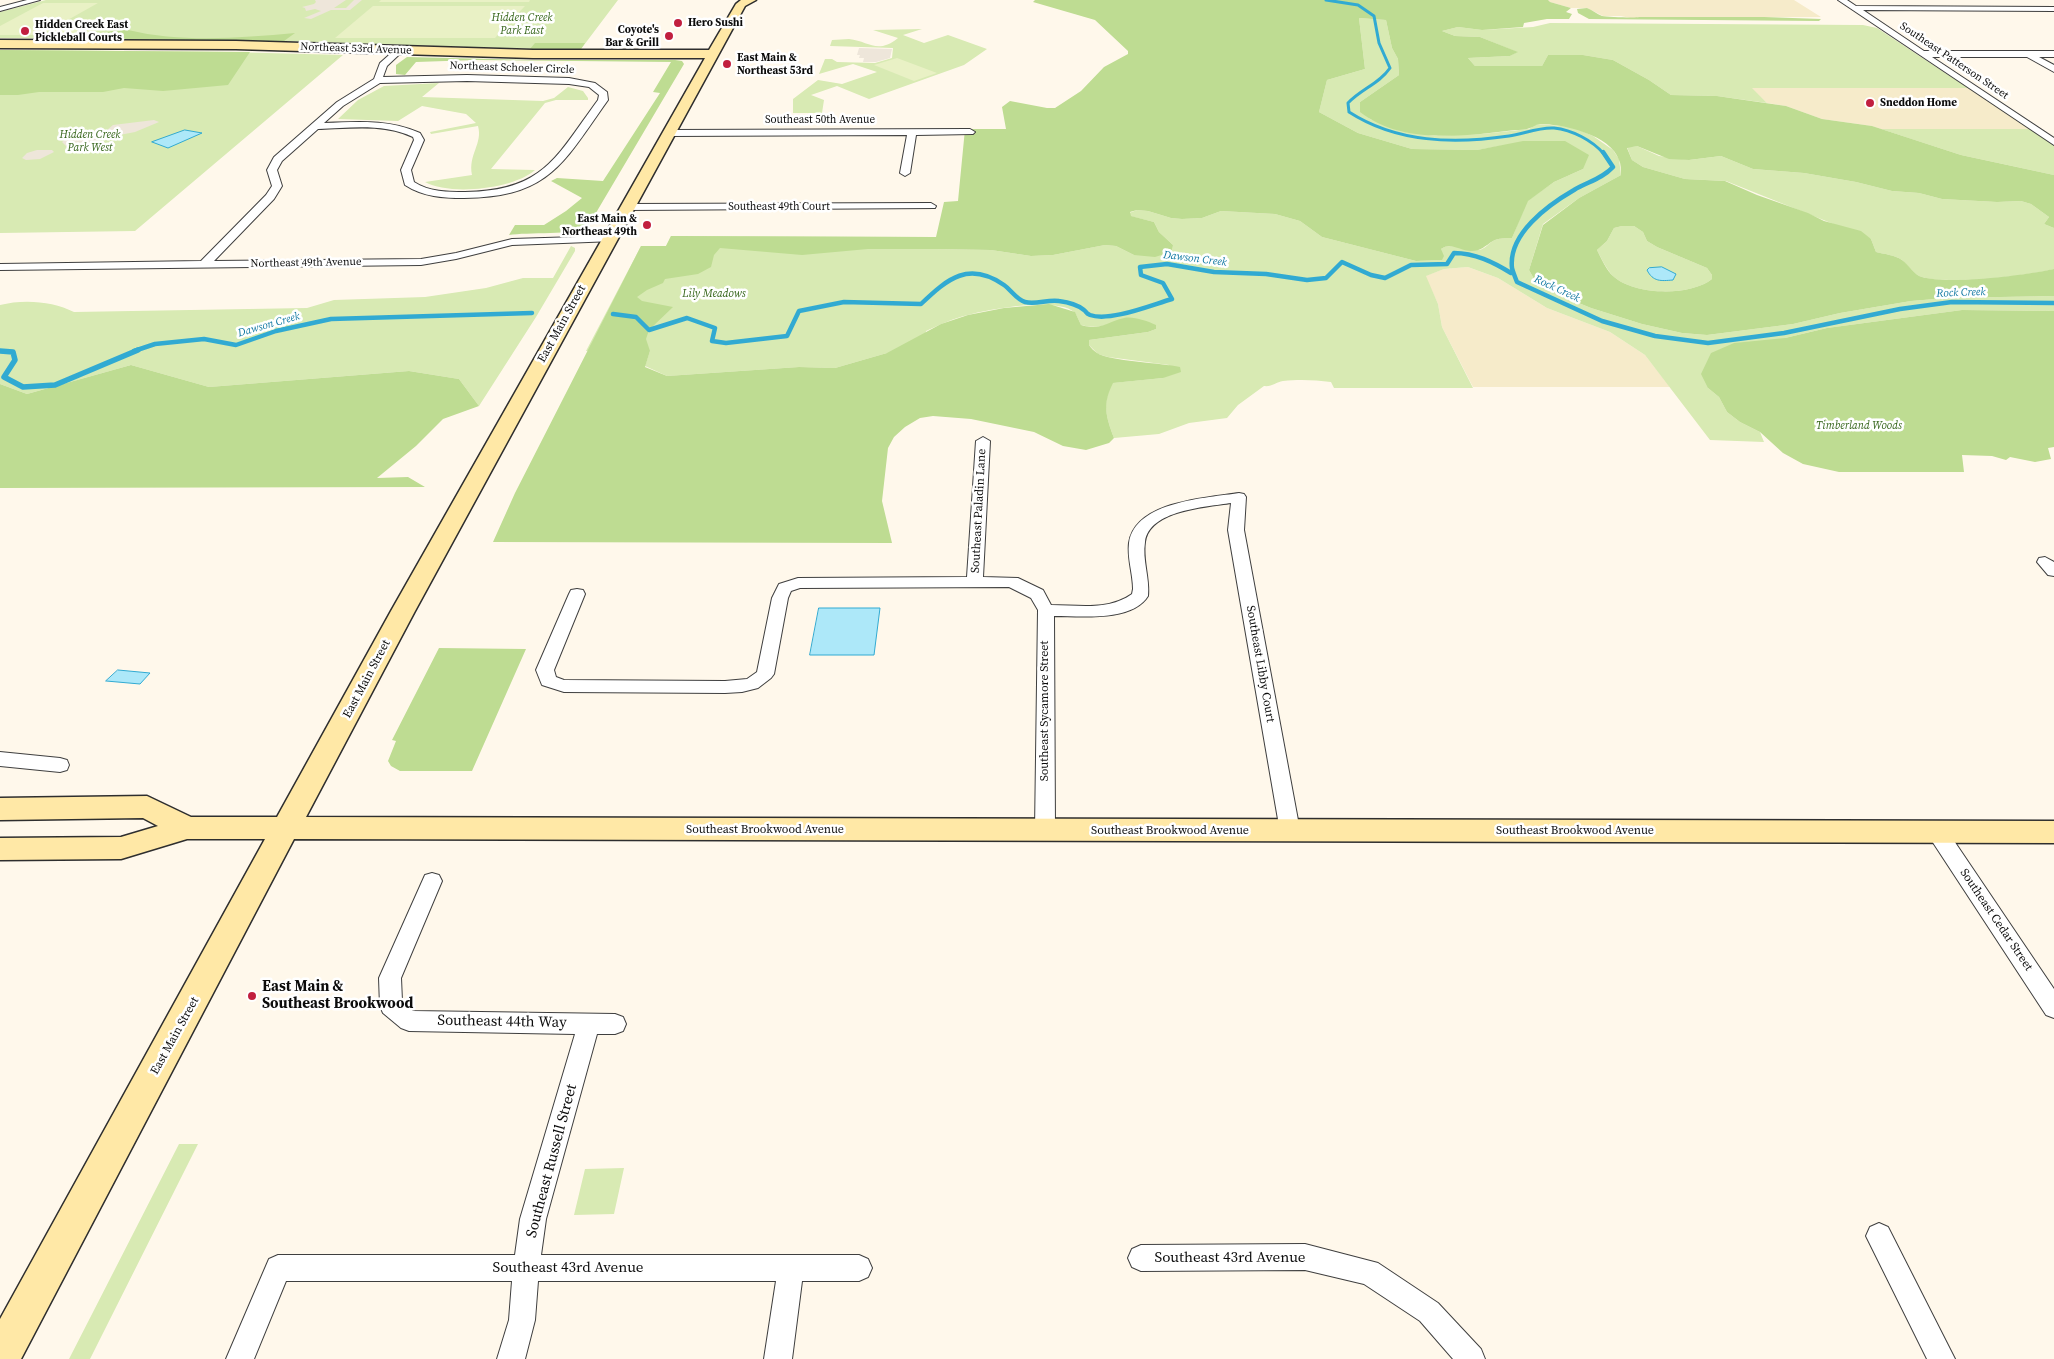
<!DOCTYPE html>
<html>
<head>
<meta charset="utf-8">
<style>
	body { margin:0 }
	canvas { display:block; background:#fff8eb }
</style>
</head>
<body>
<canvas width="2054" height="1359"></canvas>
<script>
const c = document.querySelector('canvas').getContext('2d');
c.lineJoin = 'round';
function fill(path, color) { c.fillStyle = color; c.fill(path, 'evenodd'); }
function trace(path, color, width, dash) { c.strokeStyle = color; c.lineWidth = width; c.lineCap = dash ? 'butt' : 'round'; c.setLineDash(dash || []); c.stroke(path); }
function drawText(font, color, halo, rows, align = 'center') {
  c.font = font + ' "Source Serif 4",serif'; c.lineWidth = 5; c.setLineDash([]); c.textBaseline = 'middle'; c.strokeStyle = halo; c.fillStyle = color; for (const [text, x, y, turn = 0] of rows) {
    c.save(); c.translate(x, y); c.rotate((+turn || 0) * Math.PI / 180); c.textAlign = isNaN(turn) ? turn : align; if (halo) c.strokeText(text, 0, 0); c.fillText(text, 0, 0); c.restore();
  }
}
fill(new Path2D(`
	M 1548,0 L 1794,0 L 1821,17 L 1639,17 L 1635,19 L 1621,16 L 1603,16 L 1587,8 L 1571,8 L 1550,2 Z
	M 1751,88 L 1968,88 L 2030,129 L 1881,129 L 1872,126 L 1822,119 L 1786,106 L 1767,103 Z
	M 1468,267 L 1498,278 L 1547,308 L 1610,332 L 1645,355 L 1670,387 L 1473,387 L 1442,327 L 1438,304 L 1425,276 L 1444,269 Z`), '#f6ebca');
fill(new Path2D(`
	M 46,0 L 618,0 L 581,49 L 530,49 L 284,41 L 0,38 L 0,12 Z
	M 1359,18 L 1386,20 L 1392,48 L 1398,59 L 1399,75 L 1360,102 L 1370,119 L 1406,132 L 1436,136 L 1482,134 L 1529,129 L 1537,124 L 1573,127 L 1593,136 L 1613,150 L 1619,159 L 1621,175 L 1579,198 L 1543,224 L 1529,270 L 1537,284 L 1542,288 L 1591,308 L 1642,324 L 1682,333 L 1707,335 L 1793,324 L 1840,313 L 1911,301 L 1947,298 L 2054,296 L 2054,311 L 1962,310 L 1827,328 L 1785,338 L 1708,388 L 1719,397 L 1727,412 L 1740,422 L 1760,432 L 1764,442 L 1710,440 L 1645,355 L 1610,332 L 1547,308 L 1498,278 L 1468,267 L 1444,269 L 1426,276 L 1438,304 L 1442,327 L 1473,388 L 1334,388 L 1331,382 C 1315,380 1300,379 1283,381 C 1276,382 1272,387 1264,386 L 1238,405 L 1227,418 L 1189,423 L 1159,434 L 1114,438 C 1106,416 1102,405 1112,383 L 1163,378 L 1169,365 L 1108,357 L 1098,354 L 1089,345 L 1089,340 L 1148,332 L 1156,329 L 1125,318 C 1110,324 1098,330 1081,325 C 1079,321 1077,315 1074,312 C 1057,297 989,309 968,315 C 954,318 939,325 926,331 L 923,353 L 887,353 L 835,368 L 799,367 L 667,376 L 645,366 L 650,351 L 586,351 L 641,246 L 666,246 L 671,236 L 936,237 L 935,249 L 991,250 L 1031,256 L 1053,255 L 1105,245 L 1116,246 L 1134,255 L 1173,245 L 1159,232 L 1154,222 L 1130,216 L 1129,213 L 1137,210 L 1148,211 L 1171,218 L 1182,219 L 1202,218 L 1221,211 L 1275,214 L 1300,221 L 1322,237 L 1416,261 L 1442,260 L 1441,249 C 1450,242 1466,251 1479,250 C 1485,249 1488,244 1493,241 C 1498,238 1506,238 1512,238 L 1527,201 L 1554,182 L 1583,169 L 1523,142 L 1477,150 L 1412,149 L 1358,133 L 1319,112 L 1327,80 L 1365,69 Z
	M 1550,23 L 1863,25 L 1877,28 L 1968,88 L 1752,88 L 1767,103 L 1717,96 L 1671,95 L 1649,80 L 1613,60 L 1583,55 L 1548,55 L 1542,66 L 1475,66 L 1468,58 L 1510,56 L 1517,52 L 1480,37 L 1455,36 L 1442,31 L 1458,27 L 1482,30 L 1533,27 Z
	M 922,29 L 903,35 L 924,43 L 948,35 L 987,49 L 964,65 L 869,99 L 837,86 L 811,95 L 824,100 L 822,113 L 793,113 L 793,99 L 818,80 L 842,84 L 877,72 L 853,64 L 819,74 L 825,59 L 832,59 L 837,62 L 875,63 L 892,58 L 893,48 L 830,46 L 832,40 C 838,40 843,39 849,39 C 869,41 877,55 898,38 L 873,30 Z
	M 0,50 L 228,52 L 343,55 L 135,231 L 0,233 Z
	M 439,83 L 422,97 L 543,101 L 554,98 L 568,87 L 583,91 L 588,98 L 588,100 L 556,100 L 545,103 L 491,169 L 535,170 C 514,189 450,196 425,182 L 472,175 C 468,154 483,144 478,126 L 431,134 L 430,132 L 476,123 L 466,114 L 422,106 L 398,121 L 338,119 L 358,100 L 384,86 Z
	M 1881,129 L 2030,129 L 2054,145 L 2054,175 L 1961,155 Z
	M 1637,146 L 1659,156 L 1689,160 L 1721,156 L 1753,169 L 1804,173 L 1856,182 L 1892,191 L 1919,193 L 1942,199 L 1997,202 L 2021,201 L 2031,204 L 2049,217 L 2044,224 L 2054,228 L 2054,269 C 2026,276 1948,285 1922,277 C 1914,275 1908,265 1902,260 C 1895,255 1884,254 1876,252 L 1871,239 L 1726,181 L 1685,179 L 1643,167 L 1632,160 L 1627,147 Z
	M 1622,226 L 1634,226 L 1643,232 L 1647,241 L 1657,247 L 1707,268 L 1712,275 L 1712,279 C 1690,297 1633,295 1613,276 C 1607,270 1601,258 1597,250 L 1607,241 L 1614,228 Z
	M 571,246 L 575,248 L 575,251 L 536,317 L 479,406 L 459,379 L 409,371 L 209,387 L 131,365 L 27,394 L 0,384 L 0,305 C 23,299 53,301 74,312 L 307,308 L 334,300 L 425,297 L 486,288 L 523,278 L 553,278 Z
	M 179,1144 L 198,1144 L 90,1359 L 69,1359 Z
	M 624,1168 L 614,1214 L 574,1215 L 585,1169 Z`), '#d8eab3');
fill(new Path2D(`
	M 1035,0 L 1548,0 L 1550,2 L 1571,8 L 1566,12 L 1572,14 L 1569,19 L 1547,19 L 1524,23 L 1523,27 L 1482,30 L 1458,27 L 1442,31 L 1455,36 L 1480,37 L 1518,52 L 1510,56 L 1468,58 L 1475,66 L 1542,66 L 1548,55 L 1583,55 L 1613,60 L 1649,80 L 1671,95 L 1717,96 L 1786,106 L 1822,119 L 1872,126 L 1961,155 L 2054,175 L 2054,228 L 2044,224 L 2049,217 L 2031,204 L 2021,201 L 1997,202 L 1942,199 L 1919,193 L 1892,191 L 1856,182 L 1804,173 L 1753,169 L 1721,156 L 1689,160 L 1669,159 L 1637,146 L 1627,148 L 1632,160 L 1643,167 L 1685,179 L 1725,181 L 1757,195 L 1808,213 L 1824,221 L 1861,231 L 1871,239 L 1876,252 C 1884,254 1895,255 1902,260 C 1909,265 1914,275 1922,277 C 1948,285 2027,275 2054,269 L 2054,296 L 1947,298 L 1911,301 L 1840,313 L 1793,324 L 1707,335 L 1682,333 L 1642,324 L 1591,308 L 1542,288 L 1537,284 L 1529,270 L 1543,225 L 1579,198 L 1621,175 C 1621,170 1621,164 1619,160 C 1611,135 1563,124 1540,124 C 1536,124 1534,127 1530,128 C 1525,130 1519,130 1515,130 C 1465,136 1402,145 1360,112 L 1360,102 L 1399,75 L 1398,59 L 1392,48 L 1386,20 L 1359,18 L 1365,69 L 1327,80 L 1319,112 L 1358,133 L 1412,149 L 1477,150 L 1523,141 L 1565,141 L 1589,155 L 1583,169 L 1554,182 L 1528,201 L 1512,238 C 1506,238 1498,238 1493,241 C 1485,246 1481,251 1471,251 C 1460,251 1451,242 1441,249 L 1444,256 L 1442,260 L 1416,261 L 1322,237 L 1300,221 L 1275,214 L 1221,211 L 1202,218 L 1182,219 L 1171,218 L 1148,211 L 1137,210 L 1130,212 L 1131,216 L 1154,222 L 1159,232 L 1173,245 L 1171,252 L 1155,257 L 1134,255 L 1116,246 L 1105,245 L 1053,255 L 1031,256 L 991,250 L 935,249 L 868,249 L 802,255 L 720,248 L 714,255 L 711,267 L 698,274 L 665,279 L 663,283 L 647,290 L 637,297 L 642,301 L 673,307 L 649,330 L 646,339 L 650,351 L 645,367 L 667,376 L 799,367 L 835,368 L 887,353 L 941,324 L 968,315 L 1004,308 L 1049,304 L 1075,312 L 1081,325 C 1101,331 1106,322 1124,318 C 1133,316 1147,321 1156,325 L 1156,329 L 1148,332 L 1089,340 L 1089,345 C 1091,348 1094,351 1097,353 C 1109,361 1162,363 1180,367 L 1181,372 L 1163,378 L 1113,383 C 1102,405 1106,416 1114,438 L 1109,443 L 1086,450 L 1063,446 L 1034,432 L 971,419 L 933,416 L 920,418 L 905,427 L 894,437 L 888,448 L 882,501 L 892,543 L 493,542 L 515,493 L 641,246 L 666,246 L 671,236 L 936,237 L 944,202 L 958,201 L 965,129 L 1006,129 L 1002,107 L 1010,101 L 1047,108 L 1055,108 L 1081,91 L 1104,67 L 1128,54 L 1128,51 L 1095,20 L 1033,2 ZM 1622,226 L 1634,226 L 1643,232 L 1647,241 L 1657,247 L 1707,268 L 1712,275 L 1712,279 C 1690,297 1633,295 1613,276 C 1607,271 1601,258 1597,250 L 1607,241 L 1614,228 Z
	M 1587,8 C 1592,10 1597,14 1602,16 C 1606,17 1637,18 1639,17 L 1764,17 L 1821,19 L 1819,21 L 1589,19 L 1578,13 L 1577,9 Z
	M 128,30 C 182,43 240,38 295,33 L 284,41 L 87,39 L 112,31 Z
	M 535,43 L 585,43 L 581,49 L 530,49 Z
	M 0,50 L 250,52 L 228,85 L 163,91 L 124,88 L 103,92 L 39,92 L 18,95 L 0,95 Z
	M 407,57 L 534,60 L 675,60 L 682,61 L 684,64 L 587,228 C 575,235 527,232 509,235 L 515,225 L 544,225 L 566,211 L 582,198 L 551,181 L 557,178 L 603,181 L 660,93 L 653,92 L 671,62 L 476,60 L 416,62 L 405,75 L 396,74 L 396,65 Z
	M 1962,310 L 2054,311 L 2054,447 L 2048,448 L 2051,459 L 2035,462 L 2010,457 L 2006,460 L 1992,456 L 1962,455 L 1964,472 L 1839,472 L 1803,464 L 1783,453 L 1760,432 L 1740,422 L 1727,412 L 1719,397 L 1708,388 L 1701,374 L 1711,353 L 1734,343 L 1785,338 L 1827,328 Z
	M 131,365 L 209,387 L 409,371 L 459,379 L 479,406 L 443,419 L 416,446 L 377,478 L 408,477 L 425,487 L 0,488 L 0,384 L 27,394 Z
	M 439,648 L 526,649 L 472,771 L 400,771 L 391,766 L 388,761 L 396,741 L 392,740 Z`), '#bedc92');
fill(new Path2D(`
	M 381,0 L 530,0 L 529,2 L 379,2 Z
	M 43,3 L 98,3 L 41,35 L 0,35 L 0,26 Z
	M 373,6 L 525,6 L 495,38 L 335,38 Z
	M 74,19 L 114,19 L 87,35 L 46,35 L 60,28 L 75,28 L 61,27 Z
	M 897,58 L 937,73 L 914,81 L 874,65 Z`), '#e9f1c5');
fill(new Path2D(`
	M 315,0 L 346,0 L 334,8 L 346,8 L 354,0 L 362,0 L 350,10 L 331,10 L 311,19 L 304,18 L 321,11 L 315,9 L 306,11 L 305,8 L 302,7 L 314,4 L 316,2 Z
	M 859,48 L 892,49 L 890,58 L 876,62 L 863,62 L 864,58 L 859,58 L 860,55 L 857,55 Z
	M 154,120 L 159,122 L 135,132 L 104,138 L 94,143 L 94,145 L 70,150 L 62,142 L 67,138 L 85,132 L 91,133 L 107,130 L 113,125 Z
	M 37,150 L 52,150 L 54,152 L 40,159 L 26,160 L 22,158 L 27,153 Z`), '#eee6da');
const water = new Path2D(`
	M 185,130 L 202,133 L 168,148 L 152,142 Z
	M 1662,267 L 1676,274 L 1673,280 C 1661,281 1653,282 1647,270 L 1649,268 Z
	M 819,608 L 880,608 L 874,655 L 810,655 Z
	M 118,670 L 150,673 L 140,684 L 106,681 Z`);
fill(water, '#ade8f9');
trace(water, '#31aad2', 1);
trace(new Path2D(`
	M 1326,0 L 1358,5 L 1374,16 L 1379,43 L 1390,68 C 1379,84 1361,89 1348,103 L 1349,112 C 1397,143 1454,144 1509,136 C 1523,134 1539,127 1554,128 C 1572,130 1592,140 1604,154`), '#31aad2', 3);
trace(new Path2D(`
	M 1603,152 L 1613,167 C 1602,179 1587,182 1574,190 C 1548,205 1508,234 1512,268 C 1513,272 1515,277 1517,282 L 1602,321 L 1655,336 L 1708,343 L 1784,333 L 1900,309 L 1952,302 L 2054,303
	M 613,314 L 636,317 L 649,330 L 687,318 L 715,328 L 712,341 L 726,343 L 787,336 L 799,311 L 844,302 L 921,304 C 948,278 969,261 1004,285 C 1011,290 1017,300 1025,302 C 1036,305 1048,299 1059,301 C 1067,302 1078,305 1084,310 C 1088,313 1085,313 1090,315 C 1110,322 1151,305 1172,299 L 1163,283 L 1141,275 L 1140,267 L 1167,264 L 1214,272 L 1266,274 L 1307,280 L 1326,278 L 1342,262 L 1371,275 L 1385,278 L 1411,265 L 1447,264 L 1454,253 C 1475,253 1493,262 1511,273
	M 134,351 L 155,344 L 204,339 L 236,345 L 276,331 L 331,319 L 532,313`), '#31aad2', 4.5);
trace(new Path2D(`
	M 0,351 L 13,352 L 15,360 L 4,377 L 23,387 L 55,385 L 138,350`), '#31aad2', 5.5);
const street = new Path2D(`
	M 27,0 L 40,0 L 0,11 L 0,7 Z
	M 1838,0 L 1847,0 L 1856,6 L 2054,7 L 2054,11 L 1863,10 L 1924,51 L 2054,51 L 2054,57 L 2039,57 L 2054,65 L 2054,72 L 2027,57 L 1932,57 L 2054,138 L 2054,145 Z
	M 397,48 L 404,50 L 387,66 L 383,77 L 467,75 L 569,78 L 595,83 L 607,92 L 608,100 C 563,163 550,197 464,198 C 444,198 423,197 405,185 L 401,170 L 414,140 L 413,137 C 383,123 350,128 318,129 L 282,161 L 277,170 L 282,186 L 274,199 L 214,261 L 421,259 L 456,253 L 512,239 L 610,236 L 614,237 L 616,239 L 614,241 L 512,245 L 456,259 L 421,265 L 0,270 L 0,264 L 201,261 L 266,195 L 272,186 L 267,170 L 274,157 L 337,102 L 374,79 L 380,63 ZM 467,81 L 569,84 L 589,87 L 599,95 L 598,100 C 556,157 544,191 465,192 C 448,192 429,192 414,182 L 411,170 L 424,140 L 420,133 C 389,119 358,122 324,123 L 343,106 L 380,83 Z
	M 970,129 L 975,132 L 973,134 L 916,135 L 910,173 L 905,176 L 900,173 L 907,135 L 670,136 L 665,133 L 670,130 Z
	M 931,203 L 936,206 L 935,208 L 628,210 L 623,207 L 628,204 Z
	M 983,437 L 990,441 L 983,577 L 1018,578 L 1043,590 L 1051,605 C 1079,605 1108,611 1132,594 L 1133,589 C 1133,574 1127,558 1129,543 C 1135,501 1207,498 1239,493 L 1244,494 L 1246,497 L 1244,530 L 1300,831 L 1297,837 L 1290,839 L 1283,837 L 1280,831 L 1228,530 L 1231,503 C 1206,507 1149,510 1145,542 C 1142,560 1150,578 1148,596 C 1132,622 1081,616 1054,616 L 1055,830 L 1052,836 L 1045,838 L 1038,836 L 1035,830 L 1038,610 L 1031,598 L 1009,587 L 800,588 L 791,591 L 788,598 L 774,674 L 771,678 L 758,688 L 742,692 L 725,693 L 564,692 L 542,685 L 536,670 L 569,594 L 571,590 L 577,589 L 583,590 L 585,594 L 554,670 L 556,677 L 564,680 L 725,681 L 747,679 L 757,672 L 772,598 L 779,584 L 798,578 L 967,577 L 976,441 Z
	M 2045,557 L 2054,562 L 2054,576 L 2048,575 L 2037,562 L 2039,558 Z
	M 0,752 L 60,758 L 67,760 L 69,765 L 67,770 L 60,772 L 0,766 Z
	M 1937,824 L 1944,826 L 2054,989 L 2054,1018 L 2046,1015 L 1930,838 L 1927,832 L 1930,826 Z
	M 432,873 L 439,875 L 442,881 L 401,978 L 402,1001 L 413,1011 L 615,1014 L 623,1017 L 626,1024 L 623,1031 L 615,1034 L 597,1034 L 546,1219 L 541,1255 L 859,1255 L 868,1259 L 872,1268 L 868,1277 L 859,1281 L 802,1281 L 792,1359 L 764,1359 L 776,1281 L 538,1281 L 535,1320 L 525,1359 L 497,1359 L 509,1320 L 512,1281 L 286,1281 L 254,1359 L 226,1359 L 269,1259 L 278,1255 L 515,1255 L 520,1219 L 575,1034 L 409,1031 L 401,1028 L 383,1013 L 380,1006 L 379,978 L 425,875 Z
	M 1879,1223 L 1888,1227 L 1955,1359 L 1927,1359 L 1866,1236 L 1870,1227 Z
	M 1305,1244 L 1378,1263 L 1438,1303 L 1481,1349 L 1485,1359 L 1453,1359 L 1420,1321 L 1364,1284 L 1305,1270 L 1141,1271 L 1132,1267 L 1128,1258 L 1132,1249 L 1141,1245 Z`);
const secondary = new Path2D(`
	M 741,0 L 756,0 L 745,6 L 415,611 L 306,817 L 2054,821 L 2054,843 L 294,839 L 21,1359 L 0,1359 L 0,1319 L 265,839 L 187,839 L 121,859 L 0,860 L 0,838 L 121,837 L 158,826 L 143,818 L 0,820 L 0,798 L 147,796 L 191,817 L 277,817 L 391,611 L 705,58 L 533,58 L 236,49 L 0,48 L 0,40 L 236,41 L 533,50 L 709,50 L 736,4 Z`);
trace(street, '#3f3f3f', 2);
trace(secondary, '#2e2e2e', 3);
fill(street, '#fff');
fill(secondary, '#ffe8a6');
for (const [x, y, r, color] of [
	[678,23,5,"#c11f3f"],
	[25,31,5,"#c11f3f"],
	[669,36,5,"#c11f3f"],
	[727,64,5,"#c11f3f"],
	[1870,103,5,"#c11f3f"],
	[647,225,5,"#c11f3f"],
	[252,996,5,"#c11f3f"]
]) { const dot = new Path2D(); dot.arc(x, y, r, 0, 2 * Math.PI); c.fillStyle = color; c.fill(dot); trace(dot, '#fff', 2); }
drawText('italic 11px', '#35651a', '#fff', [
	["Hidden Creek",522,18],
	["Park East",522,31],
	["Hidden Creek",90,135],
	["Park West",90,148],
	["Lily Meadows",714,294],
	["Timberland Woods",1859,426]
]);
drawText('bold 11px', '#0c0c0c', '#fff', [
	["Hero Sushi",688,23],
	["Hidden Creek East",35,25],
	["Pickleball Courts",35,38],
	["Coyote's",659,30,"right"],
	["Bar & Grill",659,43,"right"],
	["East Main &",737,58],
	["Northeast 53rd",737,71],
	["Sneddon Home",1880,103],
	["East Main &",637,219,"right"],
	["Northeast 49th",637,232,"right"]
], 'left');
drawText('11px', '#0c0c0c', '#fff', [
	["Northeast 53rd Avenue",356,49,2],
	["Southeast Patterson Street",1954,61,34],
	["Northeast Schoeler Circle",512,68,2],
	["Southeast 50th Avenue",820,120],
	["Southeast 49th Court",779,207],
	["Northeast 49th Avenue",306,263,-1]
]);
drawText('italic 11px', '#1178a2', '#fff', [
	["Dawson Creek",1195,259,7],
	["Rock Creek",1557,289,25],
	["Rock Creek",1961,293,-2],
	["Dawson Creek",269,325,-16]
]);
drawText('12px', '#0c0c0c', '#fff', [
	["East Main Street",562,324,-61],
	["Southeast Paladin Lane",979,511,-87],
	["Southeast Libby Court",1260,664,80],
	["East Main Street",367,679,-62],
	["Southeast Sycamore Street",1045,711,-90],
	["Southeast Brookwood Avenue",765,830],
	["Southeast Brookwood Avenue",1170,831],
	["Southeast Brookwood Avenue",1575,831],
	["Southeast Cedar Street",1996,920,56],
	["East Main Street",175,1036,-61]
]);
drawText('bold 15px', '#0c0c0c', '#fff', [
	["East Main &",262,987],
	["Southeast Brookwood",262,1004]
], 'left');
drawText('15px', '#0c0c0c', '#fff', [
	["Southeast 44th Way",502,1022,1],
	["Southeast Russell Street",552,1161,-75],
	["Southeast 43rd Avenue",1230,1258],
	["Southeast 43rd Avenue",568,1268]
]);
</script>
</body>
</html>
